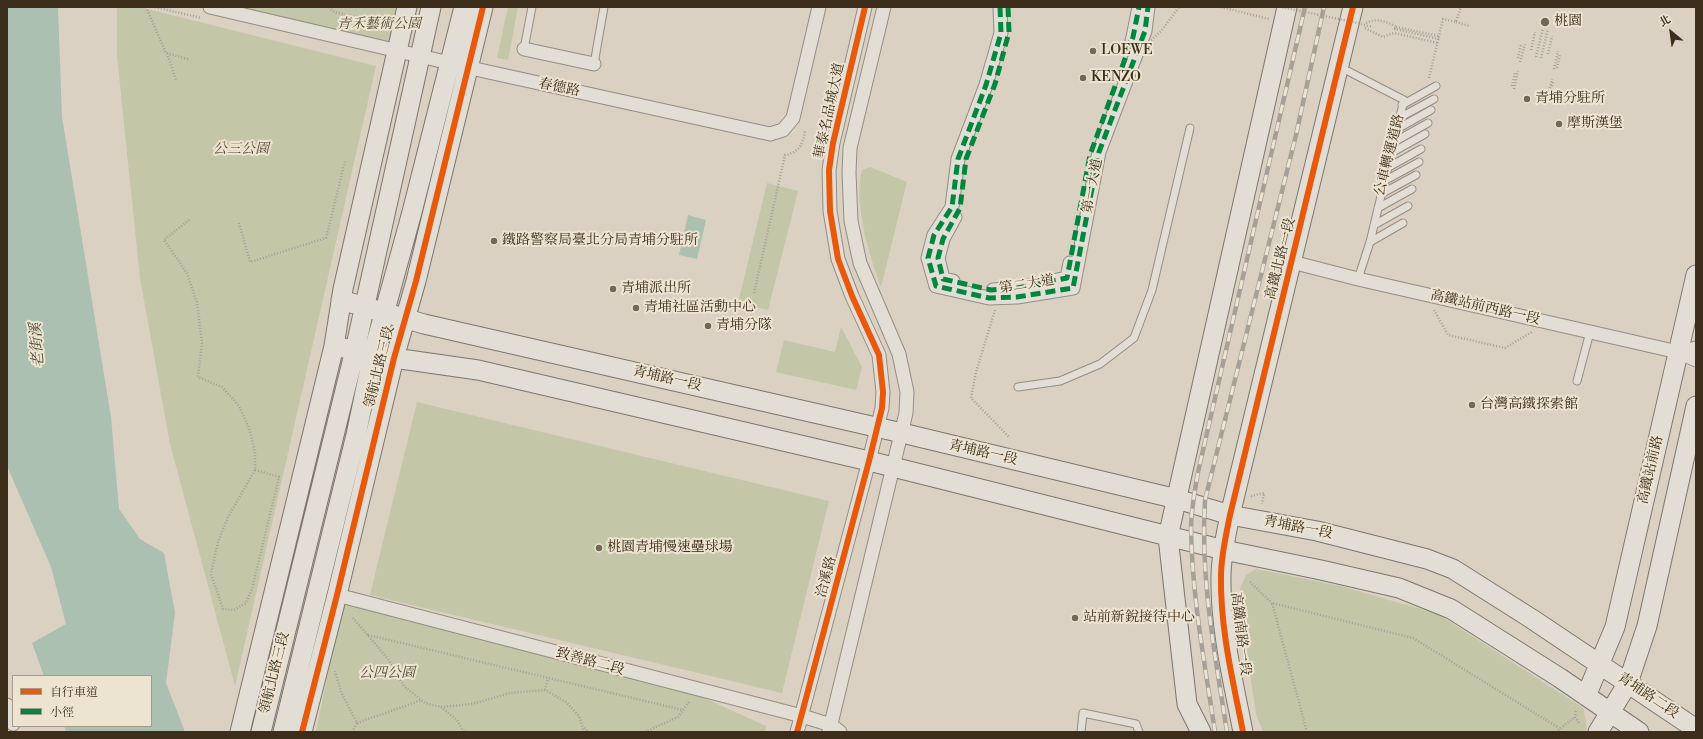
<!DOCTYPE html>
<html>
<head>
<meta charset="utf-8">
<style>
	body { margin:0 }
	#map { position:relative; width:1703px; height:739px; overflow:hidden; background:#dad1c2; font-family:"Libre Bodoni","Noto Serif TC",serif }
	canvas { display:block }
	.frame { position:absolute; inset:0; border:8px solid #3c2e1a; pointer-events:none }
	.legend { position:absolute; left:12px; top:675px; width:140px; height:52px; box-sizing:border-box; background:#ede3d1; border:1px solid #a69b88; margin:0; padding:5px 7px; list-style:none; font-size:12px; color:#3c2e1a }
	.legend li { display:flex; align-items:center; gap:8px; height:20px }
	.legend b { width:20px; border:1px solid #a69b88 }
	.north { position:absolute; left:1651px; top:12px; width:40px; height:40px; -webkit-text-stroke:3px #ede3d1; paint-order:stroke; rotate:331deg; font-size:11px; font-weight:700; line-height:16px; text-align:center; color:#3c2e1a }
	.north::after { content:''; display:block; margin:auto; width:14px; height:18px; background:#3c2e1a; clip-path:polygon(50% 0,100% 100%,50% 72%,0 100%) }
</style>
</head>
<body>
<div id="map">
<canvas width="1703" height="739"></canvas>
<div class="frame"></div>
<ul class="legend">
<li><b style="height:5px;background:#e8590c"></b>自行車道</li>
<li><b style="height:5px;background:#00873e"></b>小徑</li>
</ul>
<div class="north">北</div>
</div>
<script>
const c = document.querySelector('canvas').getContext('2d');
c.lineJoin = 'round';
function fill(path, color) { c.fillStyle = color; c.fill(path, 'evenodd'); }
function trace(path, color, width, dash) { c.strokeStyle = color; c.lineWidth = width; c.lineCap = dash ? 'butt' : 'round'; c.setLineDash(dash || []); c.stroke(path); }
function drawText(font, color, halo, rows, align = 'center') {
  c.font = font + ' "Libre Bodoni","Noto Serif TC",serif'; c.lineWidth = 4; c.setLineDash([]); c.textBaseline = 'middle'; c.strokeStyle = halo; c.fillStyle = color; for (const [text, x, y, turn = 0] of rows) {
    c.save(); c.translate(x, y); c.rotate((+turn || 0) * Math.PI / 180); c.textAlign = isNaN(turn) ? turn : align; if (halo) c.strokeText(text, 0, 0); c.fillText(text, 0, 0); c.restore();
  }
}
fill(new Path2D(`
	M 117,7 L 139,7 L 376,66 L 235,686 L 170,444 L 140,278 L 117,56 Z
	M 223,7 L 403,7 L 392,46 Z
	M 508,7 L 518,7 L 508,60 L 497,58 Z
	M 870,167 L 907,182 L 881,287 C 869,256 853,201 862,170 Z
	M 767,183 L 798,191 L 768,310 L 738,303 Z
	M 841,327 L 862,367 L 856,390 L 776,372 L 784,340 L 835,352 Z
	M 417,402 L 829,501 L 782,693 L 370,595 Z
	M 1256,569 L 1344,587 L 1438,614 L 1583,708 L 1587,729 L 1585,732 L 1263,732 L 1256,714 L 1246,646 L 1240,589 L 1246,575 Z
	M 342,603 L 702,697 L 766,726 L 765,732 L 316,732 Z`), '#c3c6a7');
fill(new Path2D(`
	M 7,7 L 58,7 L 62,117 L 111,417 L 119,509 L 140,539 L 164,553 L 175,613 L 166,683 L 185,732 L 66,732 L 64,726 L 151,726 L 151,676 L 44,676 L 32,643 L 66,624 L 51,567 L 7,466 Z
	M 688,215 L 706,220 L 697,259 L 679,255 Z`), '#abc0b0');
const lane = new Path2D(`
	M 524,49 L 532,7
	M 594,64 L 604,7
	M 1340,67 L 1404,100 L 1370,242 L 1358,279
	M 1402,105 L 1436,86
	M 1399,118 L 1434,99
	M 1397,129 L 1431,110
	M 1394,142 L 1428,123
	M 1391,153 L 1425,134
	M 1387,168 L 1421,149
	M 1384,181 L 1419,162
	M 1381,194 L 1416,175
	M 1378,208 L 1412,189
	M 1374,225 L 1408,206
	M 1370,242 L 1403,223
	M 1577,381 L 1590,332
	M 1018,387 L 1060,381 L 1100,364 L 1134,338 L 1152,290 L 1190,128
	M 1081,732 L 1083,713 L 1136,724 L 1139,732`);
const street = new Path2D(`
	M 210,7 L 484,71 L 770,134 L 783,130 L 793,118 L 819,7
	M 1000,7 L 1001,33 L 986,85 L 958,159 L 952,207 L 934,235 L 928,258 L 936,286 L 989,298 L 1017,297 L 1073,288 L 1099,152 L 1145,31 L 1148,7
	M 1130,48 L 1133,37 L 1139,7
	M 524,49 L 594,64
	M 1292,262 L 1358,279 L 1678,352 L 1696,360
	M 953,281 L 943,279 L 938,258 L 943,239 L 955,217
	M 993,290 L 1017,288 L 1067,278 L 1070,263
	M 1678,352 L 1696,348
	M 337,595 L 802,716 L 831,725 L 840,732
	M 7,705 L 13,724
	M 797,732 L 869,461 L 882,408 L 883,392 L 879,355 L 852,296 L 838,259 L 830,211 L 829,170 L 833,143 L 865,7
	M 829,732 L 906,413 L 907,392 L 899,354 L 860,263 L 851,221 L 849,173 L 850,148 L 884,7`);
const secondary = new Path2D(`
	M 341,300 L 424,324 L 902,433 L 1177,499 L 1230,515 L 1317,531 L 1427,559 L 1453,569 L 1532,619 L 1696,729
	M 334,346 L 394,358 L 478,370 L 869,461 L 1224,550 L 1321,570 L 1399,588 L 1451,609 L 1560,678 L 1639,732
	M 1586,696 L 1615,627 L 1696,275
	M 240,732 L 334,346 L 343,289 L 407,7
	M 261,732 L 355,350 L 431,7
	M 283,732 L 356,435 L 373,354 L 412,212 L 464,7
	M 302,732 L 337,595 L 394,358 L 416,281 L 483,7
	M 1201,732 L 1187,704 L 1168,537 L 1287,7
	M 1243,732 C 1233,681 1220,628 1221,576 C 1221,556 1226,535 1230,515 L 1353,7
	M 1598,732 L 1628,683 L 1647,626 L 1696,406`);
trace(lane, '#948d82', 9);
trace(street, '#948d82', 15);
trace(secondary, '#7d766c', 21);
trace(new Path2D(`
	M 146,7 L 166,53 L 188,59
	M 155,7 L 201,18
	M 329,7 L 334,12 L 387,24
	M 1221,7 L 1269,19
	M 1456,22 L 1469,26
	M 1366,23 C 1376,18 1387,21 1396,27 L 1395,29 L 1439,39
	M 1364,25 L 1373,27
	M 1396,27 L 1439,36
	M 1365,28 L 1383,37 L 1394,33 L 1438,43
	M 1531,50 L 1535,32
	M 167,53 L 176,80
	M 1548,54 L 1552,36
	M 1536,57 L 1543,28
	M 1518,58 L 1521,45
	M 1541,58 L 1548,29
	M 1520,62 L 1525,44
	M 1557,68 L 1560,54
	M 1554,69 L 1558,51
	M 1429,78 L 1443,19 L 1456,22 L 1461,7
	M 1512,86 L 1515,73
	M 1514,89 L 1518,71
	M 1550,95 L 1553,82
	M 1548,97 L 1552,79
	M 189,220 L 164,240 L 187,273 L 197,303 L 202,343 L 198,377 L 222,387 L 239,406 L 249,428 L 255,452 L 255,470 L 228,517 L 218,542 L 211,574 L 223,609 L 234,610 L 246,603 L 252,589 L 279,477 L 255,470
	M 239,223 L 250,262 L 326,238 L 345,161
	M 754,293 L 785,155 C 799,152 803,145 805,130
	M 995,310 L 976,372 L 971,398 L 1010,438
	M 1434,310 L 1448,335 L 1505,348 L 1532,332
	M 1251,496 L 1264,493 L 1262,504
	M 1250,582 L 1272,603
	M 353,618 L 388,659 L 404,686 L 425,703 L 441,707 L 472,704 L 510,693 L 545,690 L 566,702 L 579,716 L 583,728 L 583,732
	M 368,635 L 683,710
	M 335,671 L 341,692 L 357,723 L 352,732
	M 545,690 L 548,678
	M 441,707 L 457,720 L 464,732
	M 1576,711 L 1575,717 L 1579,723
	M 357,723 L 422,700
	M 584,728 L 588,732
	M 645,732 L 678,717 L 689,702
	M 1307,732 L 1272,603 L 1413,638 L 1559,728
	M 1556,732 L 1575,717`), '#a5a199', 2.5, [1, 2]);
trace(lane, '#e2ded6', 7);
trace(street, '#e2ded6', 13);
trace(secondary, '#e2ded6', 19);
const rail = new Path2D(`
	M 1215,732 C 1205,665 1192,597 1191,529 C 1191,510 1195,490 1198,472 L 1305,7
	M 1227,732 C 1215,654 1200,579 1205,500 L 1296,135 L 1324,7`);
trace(rail, '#a5a199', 4.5);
trace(rail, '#ede3d1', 3, [9]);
trace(new Path2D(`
	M 1282,7 L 1362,24
	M 1125,40 L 1144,47 L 1162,30 L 1179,7`), '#a5a199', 2.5, [1, 2]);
trace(new Path2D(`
	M 1000,7 L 1001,33 L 986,85 L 958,159 L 952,207 L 934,235 L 928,258 L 936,286 L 989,298 L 1017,297 L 1073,288 L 1099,152 L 1145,31 L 1148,7
	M 1008,7 L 1009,32 L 995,84 L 966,159 L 960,208 L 943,239 L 938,258 L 943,279 L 991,290 L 1017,288 L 1067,278 L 1090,155 L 1133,37 L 1139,7`), '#00873e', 5, [10, 5]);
trace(new Path2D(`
	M 302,732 L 337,595 L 394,358 L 416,281 L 483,7
	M 797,732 L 869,461 L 882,408 L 883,392 L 879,355 L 852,296 L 838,259 L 830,211 L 829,170 L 833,143 L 865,7
	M 1243,732 C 1233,681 1220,628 1221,576 C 1221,556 1226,535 1230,515 L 1353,7`), '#e8590c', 6);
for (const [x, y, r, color] of [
	[1545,22,5,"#736755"],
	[1093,51,4,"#736755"],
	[1083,78,4,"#736755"],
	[1527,99,4,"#736755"],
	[1559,124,4,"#736755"],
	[494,241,4,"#736755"],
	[613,289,4,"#736755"],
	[636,308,4,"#736755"],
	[708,326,4,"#736755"],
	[1472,405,4,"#736755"],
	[599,548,4,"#736755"],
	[1075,618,4,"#736755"]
]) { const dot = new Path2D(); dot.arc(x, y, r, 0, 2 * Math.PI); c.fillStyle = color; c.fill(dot); trace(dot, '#ede3d1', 1.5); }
drawText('14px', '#3c2e1a', '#ede3d1', [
	["桃園",1554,22],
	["LOEWE",1101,51],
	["KENZO",1091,78],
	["青埔分駐所",1535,99],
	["摩斯漢堡",1567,124],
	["鐵路警察局臺北分局青埔分駐所",502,241],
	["青埔派出所",621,289],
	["青埔社區活動中心",644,308],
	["青埔分隊",716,326],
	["台灣高鐵探索館",1480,405],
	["桃園青埔慢速壘球場",607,548],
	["站前新銳接待中心",1083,618]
], 'left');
drawText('italic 14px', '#534b32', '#ede3d1', [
	["青禾藝術公園",379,25],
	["公三公園",241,150],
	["公四公園",387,674]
]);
drawText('14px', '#3c2e1a', '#ede3d1', [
	["春德路",559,88,12],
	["華泰名品城大道",830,111,-78],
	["公車轉運道路",1390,155,-76],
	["第一大道",1093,186,-79],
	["高鐵北路一段",1281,259,-76],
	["第二大道",1027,285,-9],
	["高鐵站前西路一段",1485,308,13],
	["領航北路三段",380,367,-76],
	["青埔路一段",667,379,13],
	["青埔路一段",983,453,13],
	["高鐵站前路",1651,470,-77],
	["青埔路一段",1298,528,11],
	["洽溪路",827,577,-75],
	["高鐵南路一段",1240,634,83],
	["致善路二段",590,662,15],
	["領航北路三段",275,673,-76],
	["青埔路二段",1648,696,34]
]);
drawText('italic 15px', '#4e4a37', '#ede3d1', [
	["老街溪",38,345,-94]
]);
</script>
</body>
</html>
